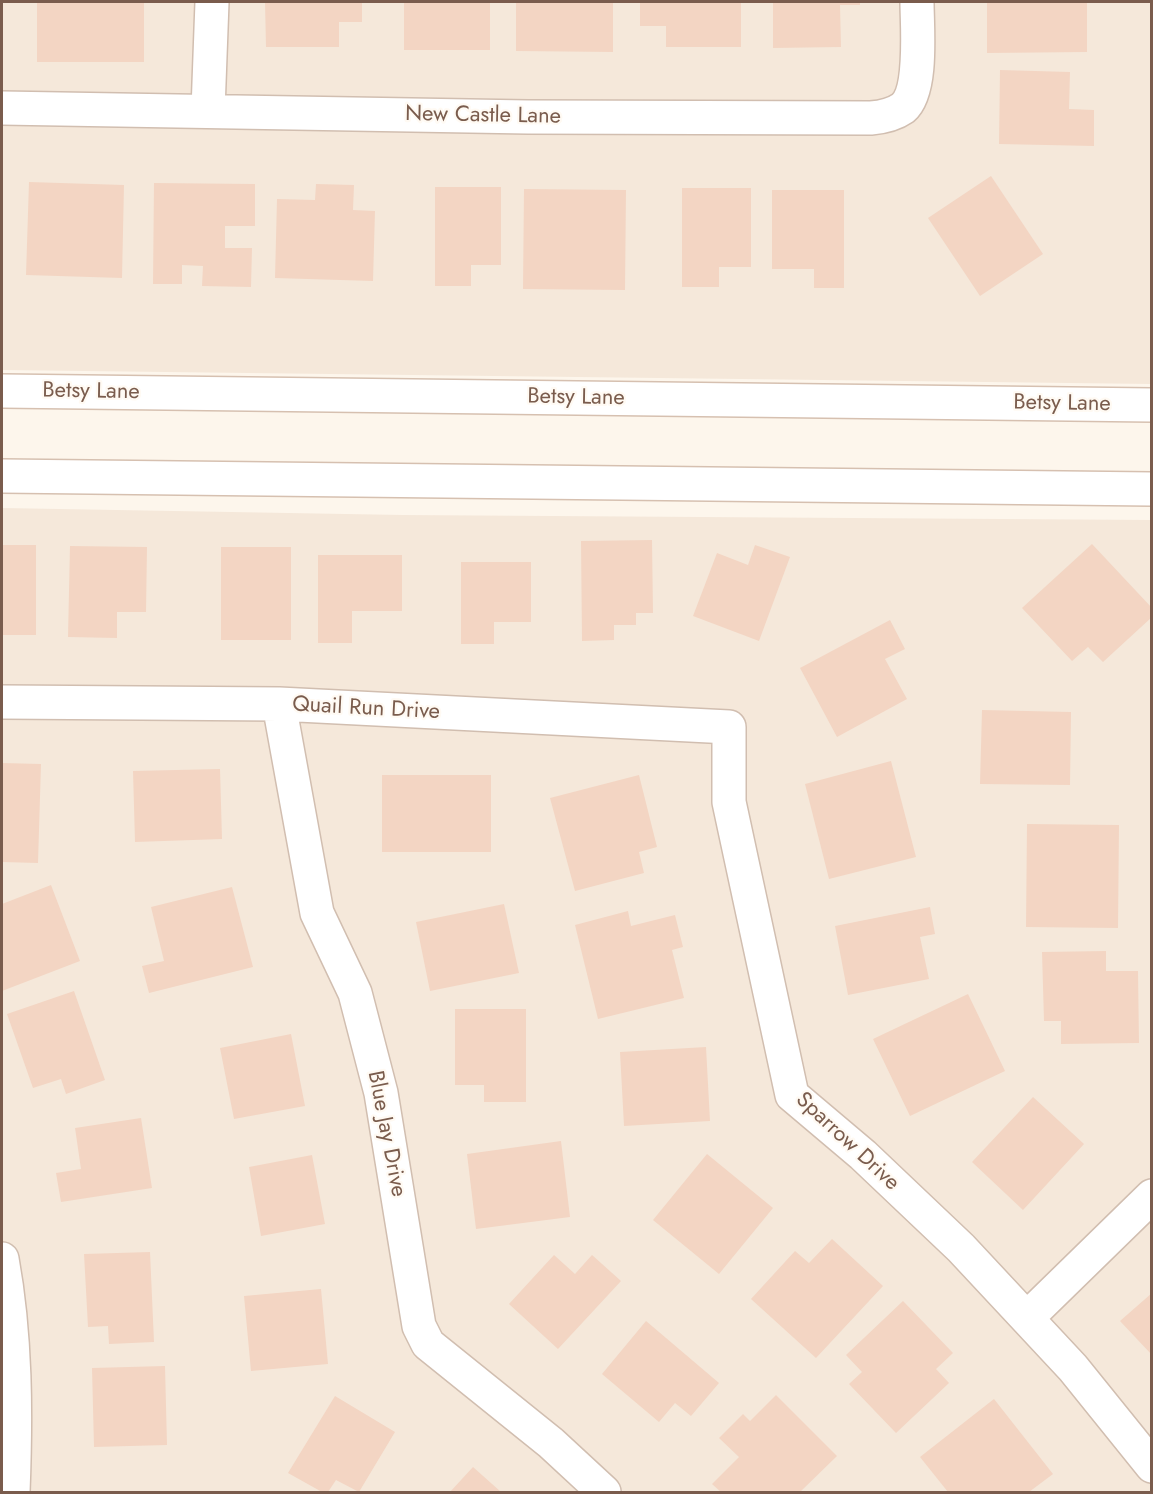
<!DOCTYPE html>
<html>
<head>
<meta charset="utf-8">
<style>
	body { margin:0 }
	#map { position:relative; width:1153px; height:1494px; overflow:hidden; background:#fdf6ec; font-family:Jost,sans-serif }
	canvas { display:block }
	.frame { position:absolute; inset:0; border:3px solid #7a5c4d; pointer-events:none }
</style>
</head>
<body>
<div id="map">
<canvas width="1153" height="1494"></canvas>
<div class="frame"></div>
</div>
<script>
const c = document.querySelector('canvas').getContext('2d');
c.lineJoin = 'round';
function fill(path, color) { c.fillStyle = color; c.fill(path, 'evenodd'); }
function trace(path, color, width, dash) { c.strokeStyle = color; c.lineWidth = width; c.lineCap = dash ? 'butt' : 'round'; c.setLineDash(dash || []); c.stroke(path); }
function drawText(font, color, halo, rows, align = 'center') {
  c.font = font + ' Jost,sans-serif'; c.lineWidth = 4.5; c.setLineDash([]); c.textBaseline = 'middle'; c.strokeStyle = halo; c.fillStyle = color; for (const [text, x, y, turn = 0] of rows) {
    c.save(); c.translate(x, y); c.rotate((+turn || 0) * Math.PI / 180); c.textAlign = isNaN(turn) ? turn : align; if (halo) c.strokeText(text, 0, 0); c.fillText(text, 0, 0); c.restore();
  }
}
fill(new Path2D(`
	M 2,2 L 1151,2 L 1151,384 L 2,370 Z
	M 2,508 L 403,515 L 1151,520 L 1151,1492 L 2,1492 Z`), '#f5e8da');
fill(new Path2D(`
	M 37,2 L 144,2 L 144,62 L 37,62 Z
	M 265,2 L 362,2 L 362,22 L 339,22 L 339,47 L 266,47 Z
	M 404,2 L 490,2 L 490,50 L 404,50 Z
	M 516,2 L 613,2 L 613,52 L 516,51 Z
	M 640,2 L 741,2 L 741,47 L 666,47 L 666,26 L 640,26 Z
	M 773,2 L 860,2 L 860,5 L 840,5 L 841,47 L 773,48 Z
	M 987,2 L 1087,2 L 1087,52 L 987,53 Z
	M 1000,70 L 1070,72 L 1069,109 L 1094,110 L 1094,146 L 999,144 Z
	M 991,176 L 1043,254 L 980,296 L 928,218 Z
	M 29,182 L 124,185 L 122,278 L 26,275 Z
	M 154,183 L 255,184 L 255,226 L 225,226 L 225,248 L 252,248 L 251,287 L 202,286 L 203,266 L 182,265 L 182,284 L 153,284 Z
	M 316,184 L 354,185 L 353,210 L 375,211 L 373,281 L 275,278 L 277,199 L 315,200 Z
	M 435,187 L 501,187 L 501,265 L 471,265 L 471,286 L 435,286 Z
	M 682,188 L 751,188 L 751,267 L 719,267 L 719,287 L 682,287 Z
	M 524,189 L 626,190 L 625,290 L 523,289 Z
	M 772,190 L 844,190 L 844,288 L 814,288 L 814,269 L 772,269 Z
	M 652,540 L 653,613 L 636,613 L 636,625 L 614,625 L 614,640 L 582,641 L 581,541 Z
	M 1092,544 L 1152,608 L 1152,617 L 1103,662 L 1088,647 L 1072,661 L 1022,608 Z
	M 2,545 L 36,545 L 36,635 L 2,635 Z
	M 755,545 L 790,557 L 759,641 L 693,616 L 717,553 L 748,565 Z
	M 70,546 L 147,547 L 146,612 L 117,612 L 117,638 L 68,637 Z
	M 221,547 L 291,547 L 291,640 L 221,640 Z
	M 318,555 L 402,555 L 402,611 L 352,611 L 352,643 L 318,643 Z
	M 461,562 L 531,562 L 531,622 L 494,622 L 494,644 L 461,644 Z
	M 890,620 L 905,649 L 885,659 L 907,699 L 837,737 L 800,668 Z
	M 982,710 L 1071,712 L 1070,785 L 980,784 Z
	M 891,761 L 916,857 L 829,879 L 805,784 Z
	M 2,763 L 41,764 L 38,863 L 2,862 Z
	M 220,769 L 222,839 L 135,842 L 133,771 Z
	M 382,775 L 491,775 L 491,852 L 382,852 Z
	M 639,775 L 657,847 L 639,852 L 644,873 L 575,891 L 550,798 Z
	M 1027,824 L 1119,825 L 1118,928 L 1026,927 Z
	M 51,885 L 80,961 L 2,991 L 2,904 Z
	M 232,887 L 253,967 L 149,993 L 142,966 L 164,961 L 151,907 Z
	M 504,904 L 519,973 L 430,991 L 416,922 Z
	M 930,907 L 935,934 L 920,937 L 929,979 L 848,995 L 835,926 Z
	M 628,911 L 631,926 L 675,915 L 683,947 L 672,950 L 684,998 L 598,1019 L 575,925 Z
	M 1106,951 L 1106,971 L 1138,971 L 1139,1043 L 1061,1044 L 1061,1021 L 1044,1021 L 1042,952 Z
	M 74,991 L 105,1080 L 66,1094 L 61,1079 L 33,1088 L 7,1014 Z
	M 968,994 L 1005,1071 L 910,1116 L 873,1039 Z
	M 455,1009 L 526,1009 L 526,1102 L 484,1102 L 484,1085 L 455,1085 Z
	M 291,1034 L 305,1106 L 234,1119 L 220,1048 Z
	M 706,1047 L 710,1121 L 624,1126 L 620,1052 Z
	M 1033,1097 L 1084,1144 L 1023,1210 L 972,1162 Z
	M 141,1118 L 152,1188 L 61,1202 L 56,1173 L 81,1169 L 75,1128 Z
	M 561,1141 L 570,1217 L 476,1229 L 467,1154 Z
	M 707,1154 L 773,1208 L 719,1274 L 653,1220 Z
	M 312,1155 L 325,1224 L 261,1236 L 249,1167 Z
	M 832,1239 L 883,1286 L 816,1358 L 751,1299 L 795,1251 L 809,1263 Z
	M 150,1252 L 154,1342 L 109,1344 L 108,1326 L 88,1327 L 84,1254 Z
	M 554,1255 L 575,1274 L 592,1255 L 621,1281 L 558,1349 L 509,1304 Z
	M 321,1289 L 328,1364 L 251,1371 L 244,1296 Z
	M 1152,1293 L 1152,1355 L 1120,1321 Z
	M 903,1301 L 953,1353 L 936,1369 L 949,1383 L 896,1433 L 849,1384 L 862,1372 L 846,1355 Z
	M 646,1321 L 719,1383 L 691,1416 L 675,1403 L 659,1422 L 602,1374 Z
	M 165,1366 L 167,1445 L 94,1447 L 92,1368 Z
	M 776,1395 L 837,1456 L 800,1492 L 721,1492 L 712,1484 L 739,1457 L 719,1438 L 743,1414 L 750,1421 Z
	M 335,1396 L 395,1432 L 359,1492 L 336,1480 L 328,1492 L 322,1492 L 288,1473 Z
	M 994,1399 L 1053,1474 L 1029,1492 L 948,1492 L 920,1457 Z
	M 473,1467 L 501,1492 L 450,1492 Z`), '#f3d5c3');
const street = new Path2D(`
	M 2,108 L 528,117 L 871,118 C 883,117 893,115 903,108 C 923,91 917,27 917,2
	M 208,110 L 212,2
	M 2,702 L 279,704 L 729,727 L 729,802 L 792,1095 L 863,1155 L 961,1248 L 1073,1368 L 1152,1466
	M 279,704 L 317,913 L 355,993 L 381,1093 L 419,1326 L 428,1344 L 551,1443 L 604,1492
	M 2,1259 C 16,1336 16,1415 13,1492
	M 1027,1318 L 1152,1196`);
const secondary = new Path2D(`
	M 2,391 L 1152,405
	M 2,476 L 1152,489`);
trace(street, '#d1beb0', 36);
trace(secondary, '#d6c0b0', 36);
trace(street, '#fff', 33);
trace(secondary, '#fff', 33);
drawText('22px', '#7a5c4d', '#fffaf3', [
	["New Castle Lane",483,116,1],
	["Betsy Lane",91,392,1],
	["Betsy Lane",576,398,1],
	["Betsy Lane",1062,404,1],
	["Quail Run Drive",366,709,3],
	["Blue Jay Drive",386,1134,79],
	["Sparrow Drive",847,1142,43]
]);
</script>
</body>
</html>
